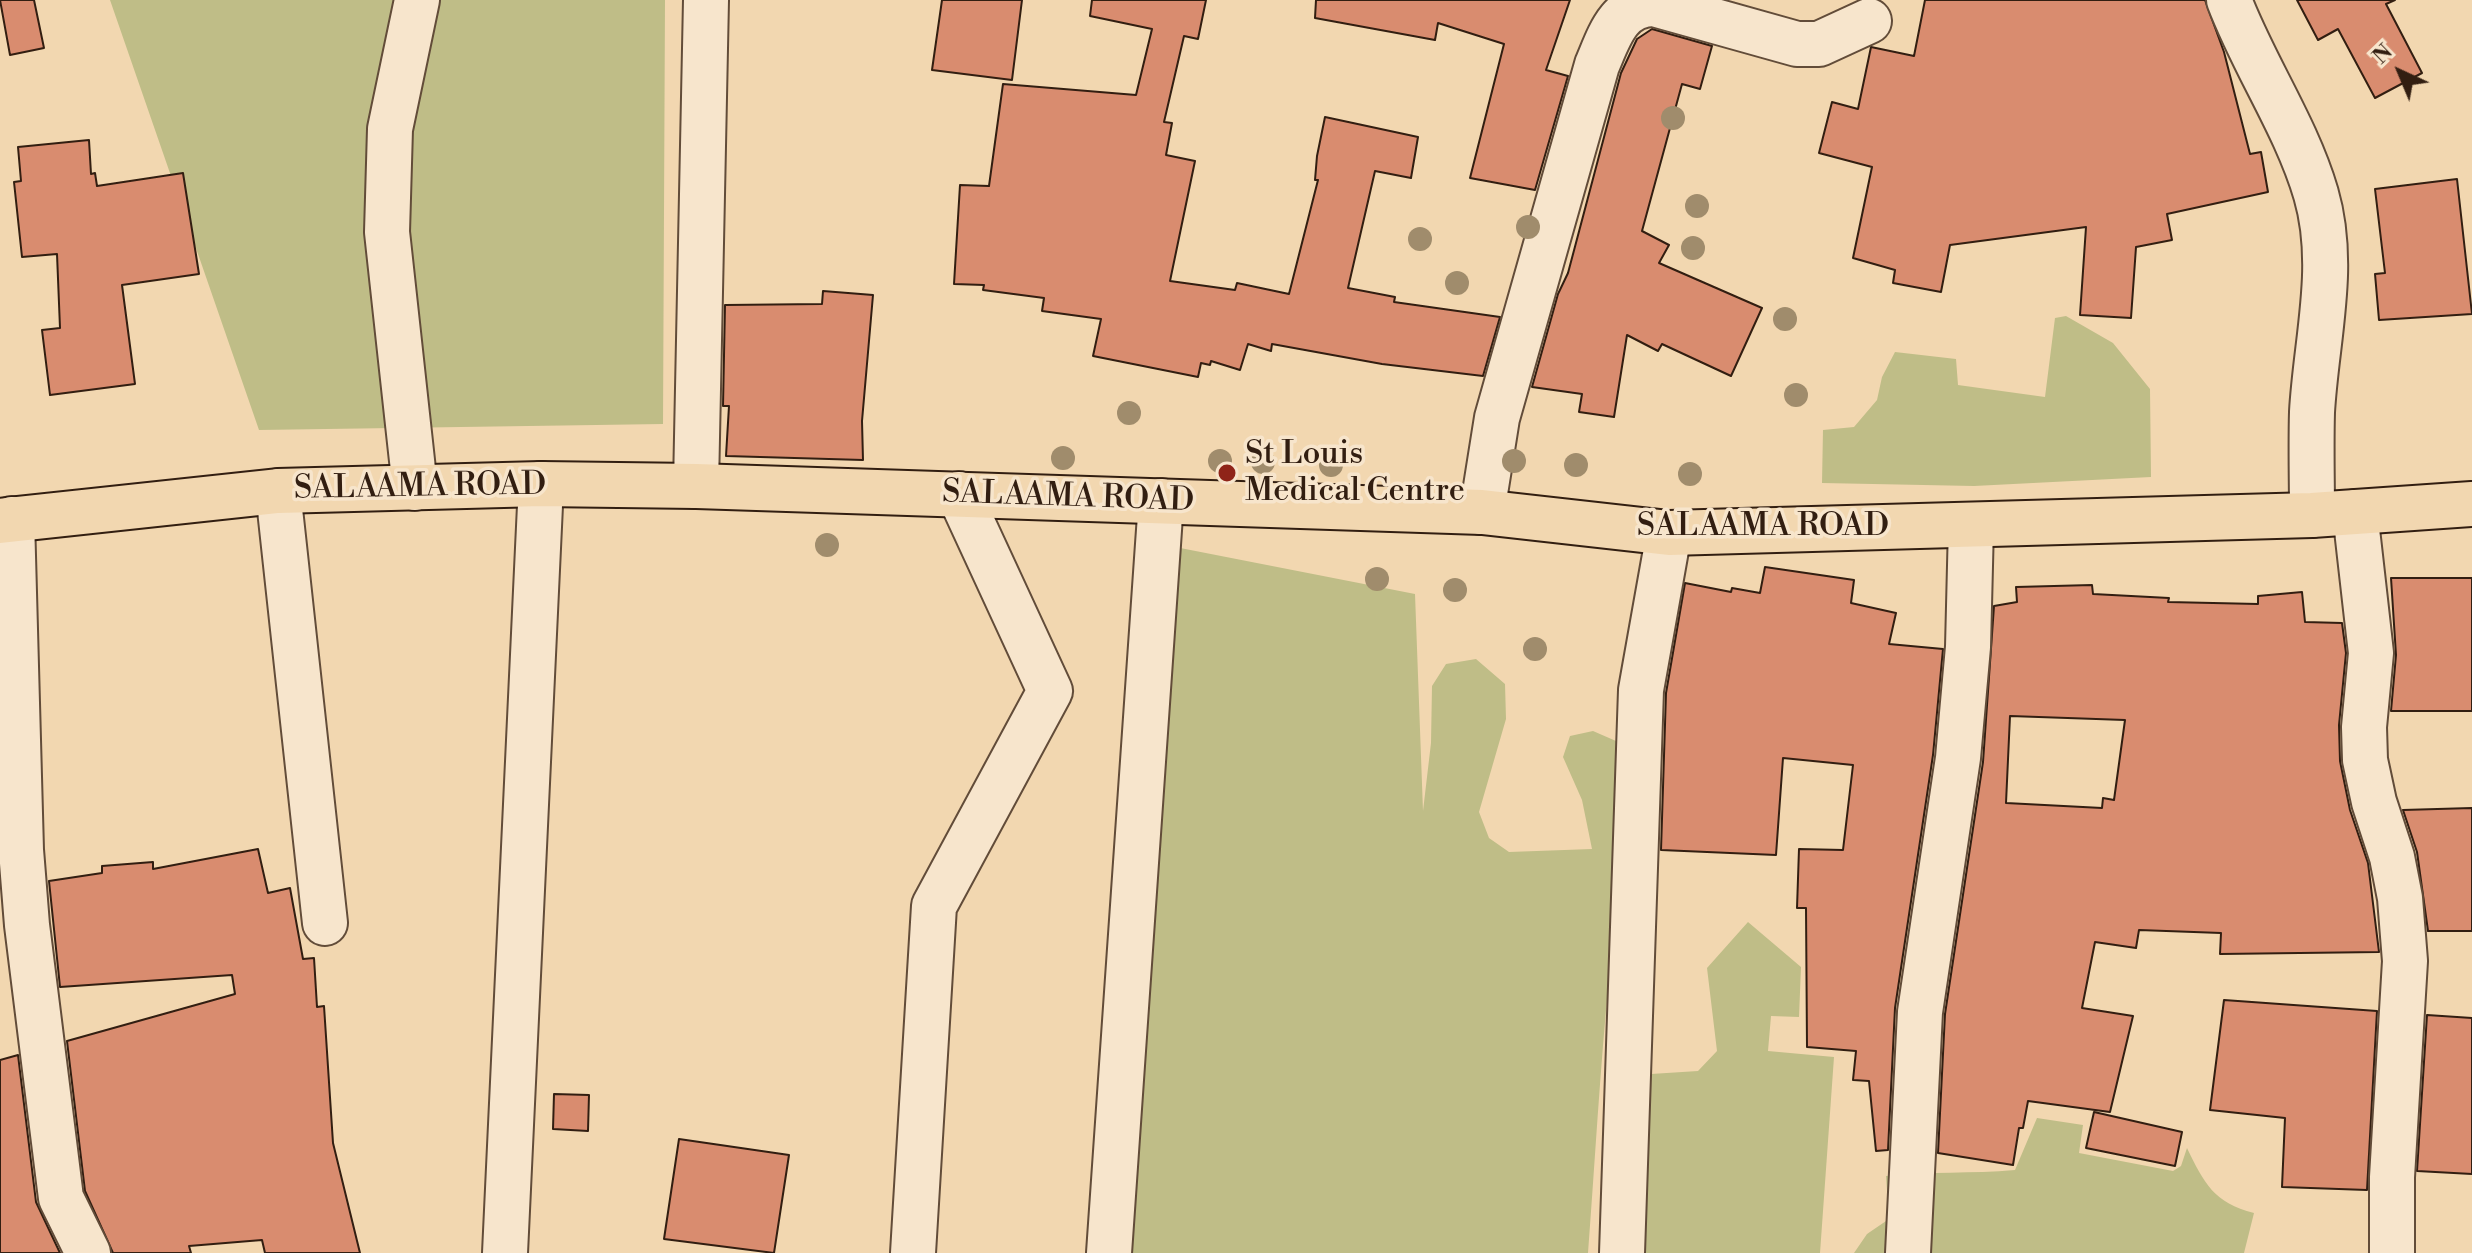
<!DOCTYPE html>
<html>
<head>
<meta charset="utf-8">
<style>
	body { margin:0 }
	#map { position:relative; width:2472px; height:1253px; overflow:hidden; background:#f2d7b0; font-family:"Libre Bodoni",serif }
	canvas { display:block }
	.north { position:absolute; left:2360px; top:32px; width:80px; height:80px; -webkit-text-stroke:6px #f7e5cc; paint-order:stroke; rotate:316deg; font-size:22px; font-weight:700; line-height:32px; text-align:center; color:#321e11 }
	.north::after { content:''; display:block; margin:auto; width:28px; height:36px; background:#321e11; clip-path:polygon(50% 0,100% 100%,50% 72%,0 100%) }
</style>
</head>
<body>
<div id="map">
<canvas width="2472" height="1253"></canvas>
<div class="north">N</div>
</div>
<script>
const c = document.querySelector('canvas').getContext('2d');
c.lineJoin = 'round';
function fill(path, color) { c.fillStyle = color; c.fill(path, 'evenodd'); }
function trace(path, color, width, dash) { c.strokeStyle = color; c.lineWidth = width; c.lineCap = dash ? 'butt' : 'round'; c.setLineDash(dash || []); c.stroke(path); }
function drawText(font, color, halo, rows, align = 'center') {
  c.font = font + ' "Libre Bodoni",serif'; c.lineWidth = 7; c.setLineDash([]); c.textBaseline = 'middle'; c.strokeStyle = halo; c.fillStyle = color; for (const [text, x, y, turn = 0] of rows) {
    c.save(); c.translate(x, y); c.rotate((+turn || 0) * Math.PI / 180); c.textAlign = isNaN(turn) ? turn : align; if (halo) c.strokeText(text, 0, 0); c.fillText(text, 0, 0); c.restore();
  }
}
fill(new Path2D(`
	M 110,0 L 665,0 L 663,424 L 259,430 Z
	M 2066,316 L 2113,343 L 2150,389 L 2151,477 L 1974,486 L 1822,483 L 1823,430 L 1854,427 L 1877,400 L 1882,377 L 1895,352 L 1956,359 L 1958,385 L 2045,397 L 2055,318 Z
	M 1170,546 L 1415,594 L 1423,811 L 1431,743 L 1432,686 L 1446,664 L 1476,659 L 1505,684 L 1506,719 L 1479,812 L 1489,838 L 1509,852 L 1592,849 L 1582,800 L 1563,757 L 1570,736 L 1593,731 L 1616,741 C 1631,819 1616,900 1609,978 C 1600,1070 1595,1161 1588,1253 L 1124,1253 Z
	M 1748,922 L 1801,967 L 1799,1017 L 1771,1016 L 1768,1051 L 1834,1057 L 1820,1253 L 1644,1253 L 1651,1074 L 1698,1071 L 1717,1051 L 1707,968 Z
	M 2037,1118 L 2083,1125 L 2079,1153 L 2173,1171 L 2181,1166 L 2187,1148 C 2204,1183 2214,1203 2254,1213 L 2244,1253 L 1854,1253 L 1867,1234 L 1889,1219 L 1886,1176 C 1929,1171 1972,1174 2015,1170 Z`), '#bfbd87');
const building = new Path2D(`
	M 0,0 L 34,0 L 44,48 L 10,55 Z
	M 942,0 L 1022,0 L 1012,80 L 932,70 Z
	M 1092,0 L 1206,0 L 1198,39 L 1184,36 L 1164,122 L 1172,123 L 1166,155 L 1195,161 L 1170,281 L 1235,290 L 1237,283 L 1289,294 L 1318,180 L 1315,180 L 1317,156 L 1325,117 L 1418,137 L 1411,178 L 1375,171 L 1348,288 L 1395,297 L 1394,302 L 1500,317 L 1483,376 L 1382,364 L 1272,344 L 1271,351 L 1248,344 L 1240,370 L 1211,361 L 1210,365 L 1201,363 L 1198,377 L 1093,356 L 1101,319 L 1042,311 L 1044,298 L 983,290 L 984,285 L 954,284 L 960,185 L 989,186 L 1003,84 L 1136,95 L 1152,29 L 1090,16 Z
	M 1316,0 L 1570,0 L 1546,70 L 1568,76 L 1535,190 L 1470,178 L 1504,44 L 1438,23 L 1435,40 L 1315,18 Z
	M 1925,0 L 2205,0 L 2224,52 L 2250,154 L 2261,152 L 2268,192 L 2167,214 L 2172,240 L 2136,247 L 2131,318 L 2080,315 L 2086,227 L 1950,245 L 1941,292 L 1893,283 L 1895,270 L 1853,258 L 1872,167 L 1819,153 L 1832,102 L 1858,109 L 1871,47 L 1914,56 Z
	M 2297,0 L 2395,0 L 2386,4 L 2422,73 L 2375,98 L 2338,29 L 2318,40 Z
	M 1652,29 L 1712,46 L 1700,89 L 1682,84 L 1642,231 L 1669,245 L 1659,263 L 1762,308 L 1731,376 L 1662,344 L 1658,351 L 1627,335 L 1614,417 L 1579,412 L 1582,394 L 1532,387 L 1558,294 L 1568,273 L 1621,73 L 1637,39 Z
	M 89,140 L 91,174 L 95,173 L 97,186 L 183,173 L 199,274 L 122,285 L 135,384 L 50,395 L 42,330 L 60,328 L 57,254 L 22,257 L 14,182 L 21,181 L 18,147 Z
	M 2457,179 L 2472,314 L 2379,320 L 2375,274 L 2385,273 L 2375,189 Z
	M 823,291 L 873,295 L 862,421 L 863,460 L 726,456 L 729,406 L 723,406 L 725,305 L 822,304 Z
	M 1765,567 L 1854,580 L 1851,603 L 1896,613 L 1889,644 L 1943,649 L 1933,755 L 1895,1008 L 1888,1150 L 1876,1151 L 1869,1081 L 1853,1080 L 1856,1051 L 1807,1047 L 1806,908 L 1797,908 L 1799,849 L 1843,850 L 1853,765 L 1783,758 L 1776,855 L 1661,850 L 1666,693 L 1685,583 L 1731,592 L 1732,588 L 1760,593 Z
	M 2391,578 L 2472,578 L 2472,711 L 2391,711 L 2396,655 Z
	M 2092,585 L 2093,594 L 2169,598 L 2168,602 L 2258,604 L 2258,596 L 2302,592 L 2305,622 L 2342,623 L 2346,653 L 2339,725 L 2340,761 L 2350,810 L 2368,863 L 2379,952 L 2220,954 L 2221,933 L 2139,930 L 2136,948 L 2095,942 L 2082,1008 L 2133,1016 L 2110,1112 L 2028,1101 L 2023,1128 L 2019,1128 L 2013,1165 L 1938,1153 L 1945,1014 L 1983,762 L 1994,606 L 2017,602 L 2016,587 ZM 2010,716 L 2125,720 L 2114,800 L 2103,798 L 2102,808 L 2006,803 Z
	M 2472,808 L 2472,931 L 2428,931 L 2417,852 L 2403,810 Z
	M 258,849 L 268,893 L 290,888 L 303,959 L 314,958 L 317,1007 L 324,1006 L 333,1143 L 360,1253 L 265,1253 L 262,1240 L 189,1246 L 191,1253 L 113,1253 L 85,1191 L 67,1041 L 235,994 L 232,975 L 60,987 L 49,881 L 102,873 L 102,866 L 153,862 L 153,869 Z
	M 2224,1000 L 2377,1011 L 2367,1190 L 2282,1187 L 2285,1118 L 2210,1110 Z
	M 2427,1015 L 2472,1018 L 2472,1174 L 2417,1171 Z
	M 18,1055 L 36,1202 L 60,1253 L 0,1253 L 0,1060 Z
	M 554,1094 L 589,1095 L 588,1131 L 553,1129 Z
	M 2094,1112 L 2182,1132 L 2175,1166 L 2086,1148 Z
	M 679,1139 L 789,1155 L 774,1253 L 664,1239 Z`);
fill(building, '#d98c6f');
trace(building, '#321e11', 2);
const minor = new Path2D(`
	M 2229,0 C 2254,66 2296,126 2316,194 C 2337,266 2316,340 2312,412 C 2311,446 2312,481 2312,515
	M 696,486 L 706,0
	M 415,488 L 387,232 L 390,129 L 417,0
	M 278,491 L 325,923
	M 1482,512 L 1497,418 L 1597,65 C 1609,37 1618,4 1654,4 L 1797,44 L 1819,44 L 1869,21
	M 2355,512 L 2371,653 L 2364,727 L 2365,760 L 2374,802 L 2392,857 L 2400,898 L 2405,961 L 2392,1177 L 2392,1253
	M 12,519 L 21,850 L 27,925 L 61,1198 L 88,1253
	M 505,1253 L 541,484
	M 913,1253 L 934,906 L 1050,691 L 959,494
	M 1109,1253 L 1161,501
	M 1622,1253 L 1641,690 L 1669,533
	M 1908,1253 L 1920,1012 L 1958,758 L 1968,647 L 1971,525`);
const major = new Path2D(`
	M 0,521 L 278,491 L 541,484 L 696,486 L 1482,512 L 1669,533 L 2312,515 L 2472,504`);
trace(minor, '#624c39', 48);
trace(major, '#321e11', 48);
trace(minor, '#f7e5cc', 44);
trace(major, '#f2d7b0', 44);
c.fillStyle = '#a08c6c';
for (const [x, y] of [
	[1673,118],
	[1697,206],
	[1528,227],
	[1420,239],
	[1693,248],
	[1457,283],
	[1785,319],
	[1796,395],
	[1129,413],
	[1063,458],
	[1220,461],
	[1514,461],
	[1263,462],
	[1331,465],
	[1576,465],
	[1690,474],
	[827,545],
	[1377,579],
	[1455,590],
	[1535,649]
]) { c.beginPath(); c.arc(x, y, 12, 0, 2 * Math.PI); c.fill(); }
for (const [x, y, r, color] of [
	[1227,473,10,"#8f2418"]
]) { const dot = new Path2D(); dot.arc(x, y, r, 0, 2 * Math.PI); c.fillStyle = color; c.fill(dot); trace(dot, '#f7e5cc', 3); }
drawText('32px', '#321e11', '#f7e5cc', [
	["St Louis",1245,455],
	["Medical Centre",1245,492]
], 'left');
drawText('32px', '#321e11', '#f7e5cc', [
	["SALAAMA ROAD",420,488,-1],
	["SALAAMA ROAD",1068,498,2],
	["SALAAMA ROAD",1763,527]
]);
</script>
</body>
</html>
